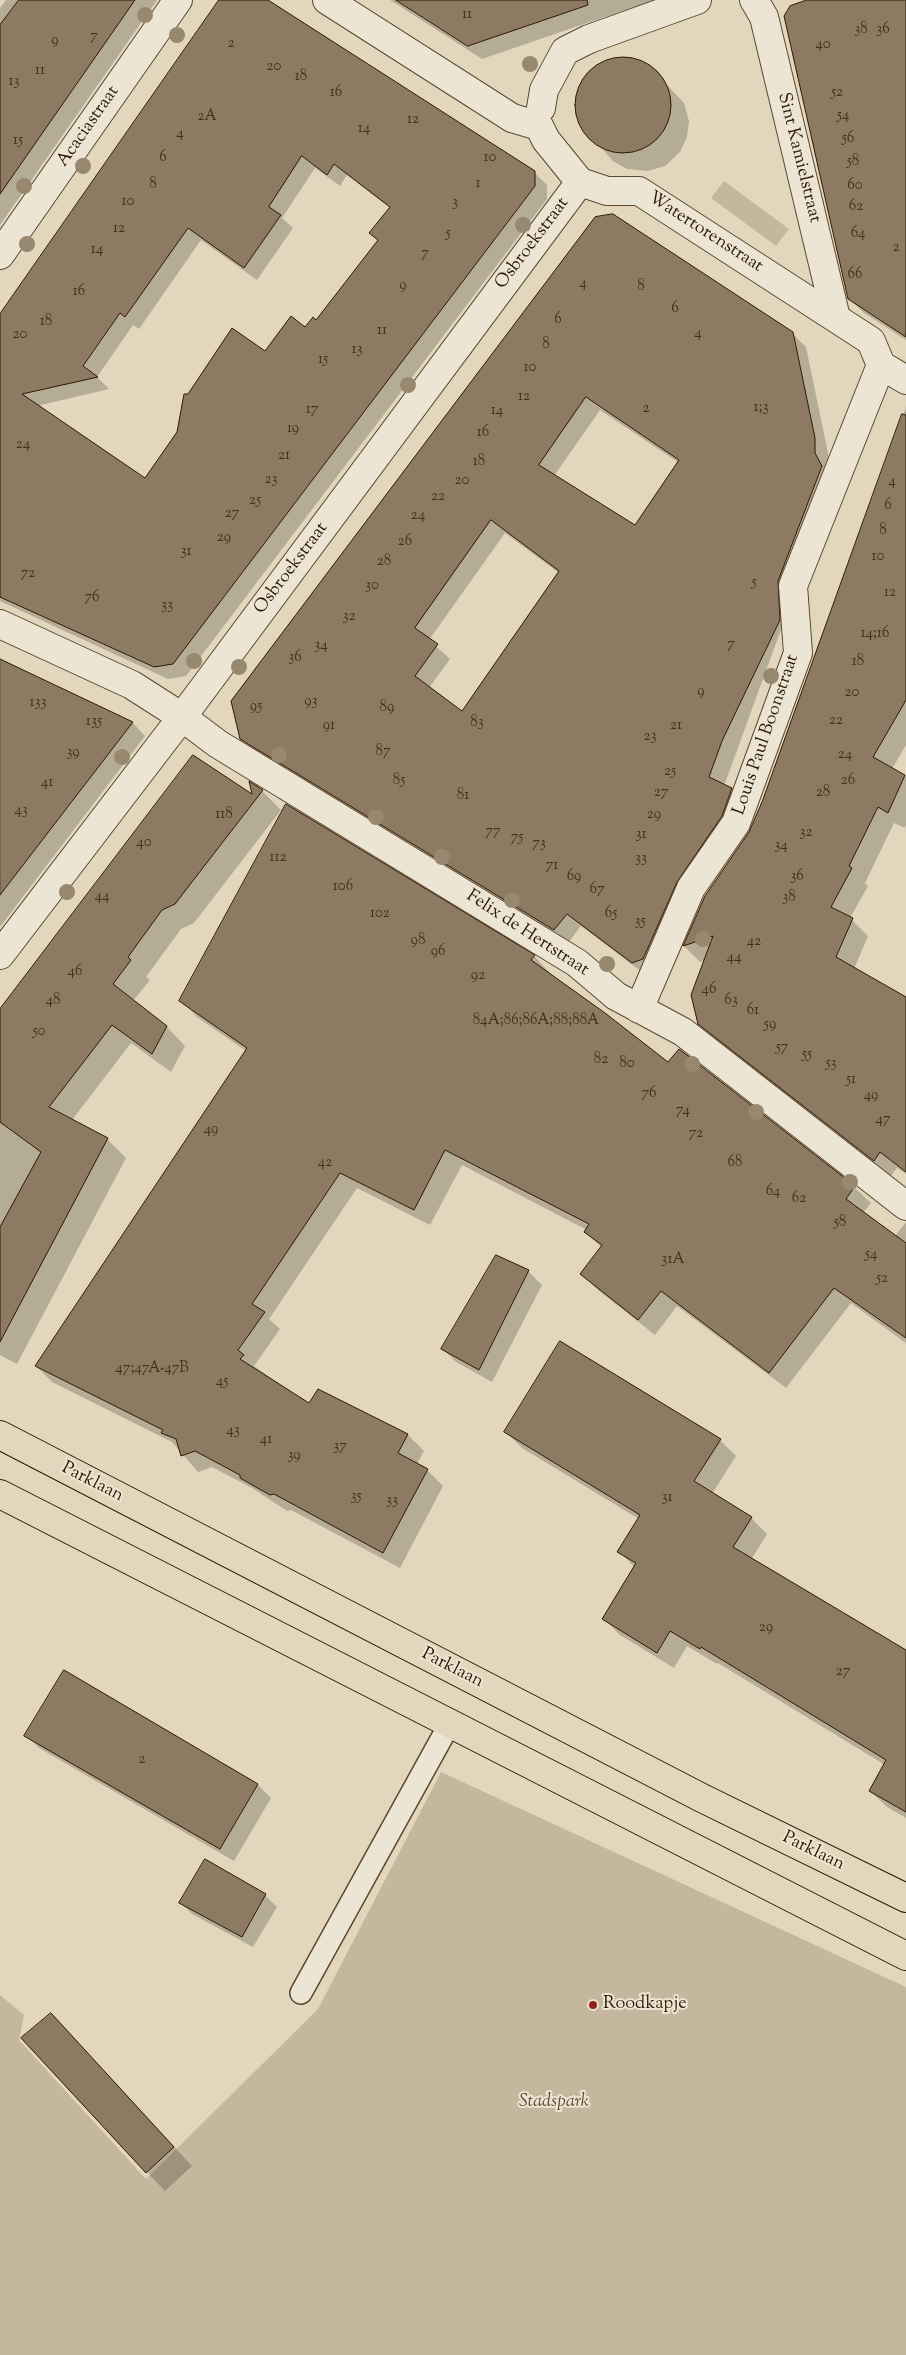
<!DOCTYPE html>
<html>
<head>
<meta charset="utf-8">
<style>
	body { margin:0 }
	canvas { display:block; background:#e2d7bd }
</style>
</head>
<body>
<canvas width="906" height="2355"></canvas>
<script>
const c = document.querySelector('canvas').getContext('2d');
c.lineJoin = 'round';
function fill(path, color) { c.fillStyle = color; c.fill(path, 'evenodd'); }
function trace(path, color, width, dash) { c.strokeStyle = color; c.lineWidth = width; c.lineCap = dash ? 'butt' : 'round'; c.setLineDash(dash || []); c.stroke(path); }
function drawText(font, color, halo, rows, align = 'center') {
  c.font = font + ' "Sorts Mill Goudy",serif'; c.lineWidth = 4; c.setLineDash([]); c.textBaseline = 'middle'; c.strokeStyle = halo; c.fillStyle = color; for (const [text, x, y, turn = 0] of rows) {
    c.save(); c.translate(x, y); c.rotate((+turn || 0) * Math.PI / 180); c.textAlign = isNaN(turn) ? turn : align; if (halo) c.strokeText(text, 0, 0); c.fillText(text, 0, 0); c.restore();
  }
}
fill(new Path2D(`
	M 724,181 L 789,229 L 776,246 L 711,198 Z
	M 441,1772 L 906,1987 L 906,2355 L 0,2355 L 0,1995 L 24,2015 L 19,2040 L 146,2179 L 318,2009 Z`), '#c4b79d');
fill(new Path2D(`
	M 6,0 L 157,0 L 0,225 L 0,8 Z
	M 221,0 L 265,0 L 534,172 L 547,185 L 547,199 L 186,676 L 168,679 L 0,601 L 0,315 ZM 315,168 L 340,186 L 347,175 L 390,208 L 371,233 L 379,241 L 316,321 L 266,353 L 189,395 L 178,432 L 145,479 L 37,406 L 109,389 L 97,377 L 133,325 L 139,329 L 201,240 L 257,280 L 293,228 L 282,218 Z
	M 390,0 L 654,0 L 482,59 Z
	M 811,0 L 906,0 L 906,340 L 864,313 L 849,298 Z
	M 621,59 L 639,62 L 656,73 L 684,103 L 689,121 L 687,137 L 680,152 L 665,166 L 648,171 L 627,169 L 613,161 L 581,125 L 576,105 L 579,90 L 589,74 L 606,62 Z
	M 596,218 L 792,333 L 806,347 L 828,453 L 828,468 L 791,602 L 724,786 L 731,789 L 745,803 L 647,976 L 581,926 L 568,943 L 255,752 L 241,738 ZM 600,410 L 679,463 L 635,527 L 554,476 ZM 505,533 L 559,573 L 462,713 L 429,688 L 450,659 L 429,640 Z
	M 906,407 L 906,745 L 892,769 L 906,777 L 906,825 L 905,828 L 894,823 L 865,883 L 868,886 L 850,918 L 868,936 L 854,969 L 906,999 L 906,1174 L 897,1168 L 891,1176 L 716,1040 L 699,1023 L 706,960 L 700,962 L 684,946 L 706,896 L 750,833 L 763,802 Z
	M 0,661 L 133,723 L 145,736 L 0,927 Z
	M 262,791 L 281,810 L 194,923 L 181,929 L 146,977 L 150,980 L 133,1001 L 166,1026 L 185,1046 L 171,1072 L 131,1043 L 72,1120 L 107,1139 L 126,1158 L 17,1364 L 0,1355 L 0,1012 Z
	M 534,956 L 550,973 L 549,974 L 669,1064 L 679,1050 L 854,1187 L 871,1203 L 863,1213 L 895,1236 L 906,1222 L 906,1343 L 851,1303 L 786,1388 L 677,1306 L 655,1335 L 598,1290 L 582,1274 L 602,1248 L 585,1232 L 587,1230 L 462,1165 L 430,1225 L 357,1188 L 269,1319 L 280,1329 L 254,1366 L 309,1405 L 408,1435 L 424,1451 L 417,1464 L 427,1470 L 443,1486 L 400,1568 L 291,1510 L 287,1511 L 252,1488 L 212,1467 L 198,1472 L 172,1442 L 52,1382 L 36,1366 L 246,1051 L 197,1017 L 181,1001 Z
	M 496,1256 L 529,1272 L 542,1285 L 492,1382 L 456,1362 L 443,1349 Z
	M 506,1432 L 720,1440 L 736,1456 L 712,1494 L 751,1518 L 767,1534 L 751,1560 L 906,1651 L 906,1818 L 887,1807 L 870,1791 L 885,1765 L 718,1663 L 717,1664 L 687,1646 L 674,1668 L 620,1635 L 604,1619 L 635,1568 L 619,1551 L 639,1519 L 522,1448 Z
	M 64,1672 L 258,1785 L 271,1798 L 234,1861 L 39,1748 L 26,1735 Z
	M 205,1861 L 266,1896 L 277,1907 L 253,1947 L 192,1914 L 181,1903 Z
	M 69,2033 L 192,2166 L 165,2191 L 147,2172 Z`), '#0003');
const building = new Path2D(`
	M 19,0 L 135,0 L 0,194 L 0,25 Z
	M 219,0 L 268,0 L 535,171 L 535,186 L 173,664 L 154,667 L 0,597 L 0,314 ZM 302,156 L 327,175 L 334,164 L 390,207 L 369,233 L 378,240 L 316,320 L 313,317 L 305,327 L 291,316 L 265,351 L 232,328 L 188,394 L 184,394 L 177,432 L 145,478 L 22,394 L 98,377 L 83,366 L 120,313 L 125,317 L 188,228 L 244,268 L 281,215 L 269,207 Z
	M 396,0 L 587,0 L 588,5 L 468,46 Z
	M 807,0 L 906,0 L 906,337 L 848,299 L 784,16 L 790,6 Z
	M575 105a48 48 0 1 1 96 0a48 48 0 1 1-96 0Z
	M 613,214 L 793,332 L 815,438 L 815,453 L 822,466 L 778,581 L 780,620 L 722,741 L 709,777 L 732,788 L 722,816 L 677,882 L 643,959 L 632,963 L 567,914 L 554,930 L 240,739 L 231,701 L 595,217 ZM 586,397 L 679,460 L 635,525 L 539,465 ZM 491,520 L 559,571 L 462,711 L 415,676 L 438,644 L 415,628 Z
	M 902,414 L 906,415 L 906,700 L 873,757 L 905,775 L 888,813 L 878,807 L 849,866 L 852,868 L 831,907 L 853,918 L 836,957 L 906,997 L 906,1172 L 880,1152 L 874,1161 L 698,1024 L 691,995 L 713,936 L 683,946 L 705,896 L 749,832 L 762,802 Z
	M 0,659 L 133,722 L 0,895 Z
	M 193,755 L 252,794 L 249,781 L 263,790 L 175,904 L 162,910 L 128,957 L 131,960 L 113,984 L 167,1026 L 152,1054 L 112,1025 L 49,1107 L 108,1138 L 0,1342 L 0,1227 L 41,1152 L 0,1122 L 0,1009 Z
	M 286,804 L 535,955 L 531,960 L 605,1013 L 668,1062 L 679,1049 L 855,1186 L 846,1199 L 906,1243 L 906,1338 L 834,1288 L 769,1373 L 661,1291 L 638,1320 L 580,1274 L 602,1245 L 584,1232 L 589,1224 L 445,1150 L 414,1210 L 340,1173 L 252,1304 L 265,1312 L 238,1350 L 244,1355 L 240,1359 L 309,1403 L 318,1389 L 408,1434 L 398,1453 L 428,1469 L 383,1553 L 274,1494 L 270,1495 L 240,1478 L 240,1475 L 195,1451 L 181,1456 L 176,1439 L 161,1433 L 163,1430 L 35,1366 L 247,1048 L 179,1001 Z
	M 496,1255 L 529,1270 L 479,1370 L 441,1349 Z
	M 560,1341 L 721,1439 L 694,1481 L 752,1517 L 733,1547 L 906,1650 L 906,1812 L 869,1791 L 886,1760 L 701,1647 L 700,1649 L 670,1631 L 657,1653 L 602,1619 L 636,1563 L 617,1552 L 640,1515 L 504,1432 Z
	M 64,1670 L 258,1784 L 220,1849 L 24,1736 Z
	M 205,1859 L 266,1894 L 242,1937 L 179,1903 Z
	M 51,2013 L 174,2147 L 146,2173 L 21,2038 Z`);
fill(building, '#8c7b62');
trace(building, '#2f1800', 1);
const service = new Path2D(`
	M 301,1993 L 449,1725`);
const minor = new Path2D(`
	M 327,0 L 512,118 L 539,126 L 546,140 L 580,182 L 607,191 L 639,191 L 871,341 L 881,365 L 906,380
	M 754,0 L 764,17 L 836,318
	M 541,108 L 544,90 L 565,51 L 589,39 L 697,0
	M 0,255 L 178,0
	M 0,624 L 132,685 L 182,717 L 218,744 L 577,963 L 616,996 L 683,1032 L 906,1206
	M 0,955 L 182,717 L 580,182
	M 639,1009 L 691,888 L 736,823 L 798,653 L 793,586 L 881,365`);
const primary = new Path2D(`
	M 0,1435 L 702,1798 L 906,1898
	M 0,1494 L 906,1956`);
trace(service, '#5c482f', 24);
trace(minor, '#5c482f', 30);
trace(primary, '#2f1800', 30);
trace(service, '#ece5d4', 21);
trace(minor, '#ece5d4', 28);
trace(primary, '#e2d7bd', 28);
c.fillStyle = '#98886f';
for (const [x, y] of [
	[145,15],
	[177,35],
	[530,64],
	[83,166],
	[24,186],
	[523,225],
	[27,244],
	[408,385],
	[194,661],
	[239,667],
	[771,676],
	[279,755],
	[122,757],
	[376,817],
	[442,857],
	[67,892],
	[512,900],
	[703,939],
	[607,964],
	[692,1064],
	[756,1112],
	[850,1182]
]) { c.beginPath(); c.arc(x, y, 8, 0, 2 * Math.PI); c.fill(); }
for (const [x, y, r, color] of [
	[593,2005,5,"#8f2418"]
]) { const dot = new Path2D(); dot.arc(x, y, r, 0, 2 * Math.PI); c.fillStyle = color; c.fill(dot); trace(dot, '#ece5d4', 2); }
drawText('15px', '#463118', null, [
	["11",467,15],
	["38",861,30],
	["36",883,30],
	["7",94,37],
	["9",55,41],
	["2",231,44],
	["40",823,45],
	["20",274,67],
	["11",40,71],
	["18",301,77],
	["13",14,82],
	["16",336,93],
	["52",837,93],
	["54",843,116],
	["2A",207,117],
	["12",413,120],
	["14",364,129],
	["4",180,134],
	["56",848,139],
	["15",18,141],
	["6",163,158],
	["10",490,158],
	["58",853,162],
	["1",478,184],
	["8",153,185],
	["60",855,186],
	["10",128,202],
	["3",455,203],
	["62",856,207],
	["12",119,229],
	["5",448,234],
	["64",858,234],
	["2",896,248],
	["14",97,250],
	["7",425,254],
	["66",855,275],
	["4",583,284],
	["9",403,286],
	["8",641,287],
	["16",79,292],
	["6",675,309],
	["6",558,320],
	["18",46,322],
	["11",382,331],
	["4",698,334],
	["20",20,335],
	["8",546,345],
	["13",357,350],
	["15",323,360],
	["10",530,368],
	["12",524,397],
	["1;3",761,408],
	["2",646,409],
	["17",312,410],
	["14",497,411],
	["19",293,429],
	["16",483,433],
	["24",23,445],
	["21",284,456],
	["18",479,462],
	["23",271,480],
	["20",462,481],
	["4",892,482],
	["22",438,497],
	["25",255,501],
	["6",888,506],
	["27",232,514],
	["24",418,516],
	["8",883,531],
	["29",224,538],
	["26",405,542],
	["31",186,552],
	["10",878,557],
	["28",384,562],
	["72",28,574],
	["5",754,583],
	["30",372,586],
	["12",890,593],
	["76",92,598],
	["33",167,606],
	["32",349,617],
	["14;16",875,634],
	["7",731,645],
	["34",321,646],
	["36",295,658],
	["18",858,662],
	["9",701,692],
	["20",852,693],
	["93",311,702],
	["133",38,703],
	["95",256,707],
	["89",387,708],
	["22",836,721],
	["135",94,722],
	["83",477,723],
	["91",329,726],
	["21",676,726],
	["23",650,737],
	["87",383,752],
	["39",73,753],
	["24",845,755],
	["25",670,772],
	["85",399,781],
	["26",848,781],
	["41",47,783],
	["27",661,793],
	["28",823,793],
	["81",463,796],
	["43",21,811],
	["118",224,815],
	["29",654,815],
	["77",493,832],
	["32",806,833],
	["31",641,835],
	["75",517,838],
	["40",144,843],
	["73",539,844],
	["34",781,846],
	["112",278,858],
	["33",641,859],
	["71",552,866],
	["69",574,877],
	["36",797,877],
	["106",343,887],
	["67",597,890],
	["44",102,897],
	["38",789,898],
	["102",380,914],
	["65",611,914],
	["35",640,922],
	["98",418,941],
	["42",754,942],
	["96",438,952],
	["44",734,958],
	["46",75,972],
	["92",478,976],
	["46",709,990],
	["48",53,1001],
	["63",731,1001],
	["61",753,1011],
	["84A;86;86A;88;88A",536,1021],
	["59",770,1025],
	["50",39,1032],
	["57",782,1048],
	["55",807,1055],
	["82",601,1060],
	["80",627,1064],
	["53",831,1064],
	["51",851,1080],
	["76",649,1094],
	["49",871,1096],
	["74",683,1111],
	["47",883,1120],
	["49",211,1130],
	["72",696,1134],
	["42",325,1163],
	["68",735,1163],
	["64",773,1192],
	["62",799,1199],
	["58",840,1223],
	["54",871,1255],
	["31A",673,1260],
	["52",882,1279],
	["47;47A-47B",152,1369],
	["45",222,1382],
	["43",233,1431],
	["41",266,1440],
	["37",340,1447],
	["39",294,1456],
	["35",356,1497],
	["31",667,1498],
	["33",392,1501],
	["29",766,1628],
	["27",843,1672],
	["2",142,1760]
]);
drawText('18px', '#2f1800', '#ece5d4', [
	["Acaciastraat",89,127,-55],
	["Sint Kamielstraat",798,158,76],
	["Watertorenstraat",705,233,33],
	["Osbroekstraat",533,244,-53],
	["Osbroekstraat",292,569,-53],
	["Louis Paul Boonstraat",767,735,-71],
	["Felix de Hertstraat",527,934,33],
	["Parklaan",92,1483,27],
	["Parklaan",452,1669,27],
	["Parklaan",813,1852,26]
]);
drawText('18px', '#2f1800', '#ece5d4', [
	["Roodkapje",603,2005]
], 'left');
drawText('italic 18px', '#5c482f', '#ece5d4', [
	["Stadspark",554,2103]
]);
</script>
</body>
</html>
